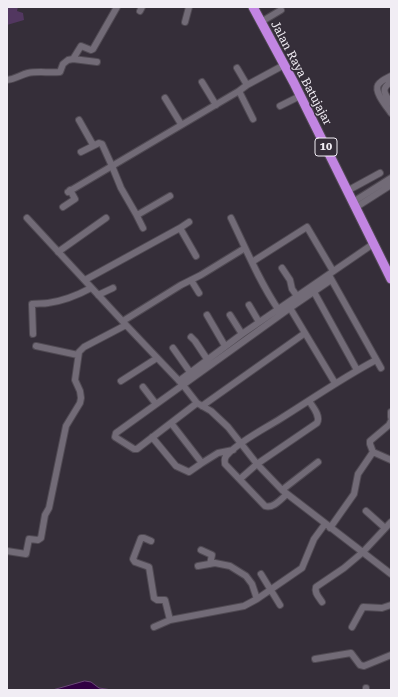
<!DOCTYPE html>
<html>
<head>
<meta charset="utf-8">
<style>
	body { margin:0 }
	#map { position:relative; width:398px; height:697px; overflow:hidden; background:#352e39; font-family:"Roboto Serif",serif }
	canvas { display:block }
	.frame { position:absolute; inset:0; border:8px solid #f1edf4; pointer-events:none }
</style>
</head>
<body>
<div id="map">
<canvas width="398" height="697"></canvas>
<div class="frame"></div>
</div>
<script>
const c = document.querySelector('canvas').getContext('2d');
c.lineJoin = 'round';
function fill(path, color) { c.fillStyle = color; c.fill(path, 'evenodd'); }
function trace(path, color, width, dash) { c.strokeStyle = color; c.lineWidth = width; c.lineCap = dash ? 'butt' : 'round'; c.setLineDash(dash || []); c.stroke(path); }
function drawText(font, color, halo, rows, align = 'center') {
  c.font = font + ' "Roboto Serif",serif'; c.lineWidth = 3; c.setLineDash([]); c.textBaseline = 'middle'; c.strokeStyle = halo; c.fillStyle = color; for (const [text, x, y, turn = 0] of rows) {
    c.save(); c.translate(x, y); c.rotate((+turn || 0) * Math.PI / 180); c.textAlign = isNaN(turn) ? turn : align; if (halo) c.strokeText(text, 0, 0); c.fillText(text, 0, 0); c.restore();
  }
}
fill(new Path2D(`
	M 7,7 L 18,7 L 17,11 L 23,13 L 24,20 L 7,25 Z`), '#523760');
const water = new Path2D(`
	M 85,681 L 91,682 L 99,688 L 112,690 L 53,690 Z`);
fill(water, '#310143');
trace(water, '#6b4878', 1);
const minor = new Path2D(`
	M 140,11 L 142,7
	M 185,22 L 189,7
	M 261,22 L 281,10
	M 73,59 L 81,46 L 91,50 L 93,49 L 117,7
	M 237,68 L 247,85
	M 391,76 C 387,78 380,81 378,85 C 374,92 387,107 391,113
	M 7,80 C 16,79 20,75 28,73 C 38,71 49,73 60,72 L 63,64 L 68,60 L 73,59 L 97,62
	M 202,82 L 216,105
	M 391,82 C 380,89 385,94 391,103
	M 239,91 L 253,119
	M 165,98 L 181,124
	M 280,106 L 300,96
	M 81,152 L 95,145
	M 347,191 L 380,173
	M 68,192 L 112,166 L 102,144 L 99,143 L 95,145 L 92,143 L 79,120
	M 170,196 L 139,214 L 136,214 L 121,188 L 112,166 L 239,91 L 247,85 L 284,65
	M 353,202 L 391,178
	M 63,207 L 75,199 L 70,190
	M 355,208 L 391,185
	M 136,214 L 143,228
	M 27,218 L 126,325 L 183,385 L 197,403 L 211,411 L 228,427 L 257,464 L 282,490 L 391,574
	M 231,218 C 246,249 259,281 278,309
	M 180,228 L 189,222
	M 58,252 L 106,218
	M 252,262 L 307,227 L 333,271
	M 282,268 L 290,280 L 292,289 L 297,296
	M 330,277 L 381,368
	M 85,280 L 180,228 L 196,256
	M 191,280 L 199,293
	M 314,292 L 357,370
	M 98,295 L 113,288
	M 249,305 L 259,322
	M 290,308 L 335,383
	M 207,315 L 225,346
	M 230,315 L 242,334
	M 123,321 L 181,285 L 201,275 L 245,248
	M 33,334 L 32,304 C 37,303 43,304 48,303 C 63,301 78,295 91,288
	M 191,337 L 195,341 L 207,359
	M 36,346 L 78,355
	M 173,348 L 190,372
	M 121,381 L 157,358
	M 179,381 L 242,334 L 373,244
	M 143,387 L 156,404
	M 197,403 L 137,449 L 134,449 L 115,437 L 116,433 L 290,308 L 331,280
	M 202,406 L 305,333
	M 391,412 L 391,417
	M 152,437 L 176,466 L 189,472 L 202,463 L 171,423
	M 373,452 L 370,444 L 370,441 L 389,425 L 391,421
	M 202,463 L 218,453 L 233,450
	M 240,479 L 257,464 L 317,423 C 321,416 313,407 309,401
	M 282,490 L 318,462
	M 287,494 C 281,499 273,509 265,506 L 225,464 C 224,460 225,456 229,453 C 242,440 264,429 280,419 C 312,399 342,378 376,360
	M 366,511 L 385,528
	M 330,528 L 354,494 L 358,474 L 373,452 L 391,460
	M 151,541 L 144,538 L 141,538 L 133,559 L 135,562 L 149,567 L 154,598 L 157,600 L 165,600 L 170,620
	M 201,550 L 212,555 L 210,564
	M 7,551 L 26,554 L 29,539 L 38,540 L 41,538 L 45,515 L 49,508 L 66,426 L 80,403 L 81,398 L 80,391 L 75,380 L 79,352 L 84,347 L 126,325
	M 198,566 L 215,563 L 230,566 L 246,576 L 252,584 L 257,599
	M 261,574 L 280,605
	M 322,602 C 319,597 314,593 316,587 L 344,568 L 363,552 L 391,522
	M 154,627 L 170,620 L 244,606 L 257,599 L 302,568 L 314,539 L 325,524
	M 352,627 L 363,607 L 382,608 L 391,605
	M 315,659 L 351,653 L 360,665 L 364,666 L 391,655
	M 366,688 L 366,690`);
const highway = new Path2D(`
	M 253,7 L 294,83 L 391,279`);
trace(minor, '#504a53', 8);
trace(highway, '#504a53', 11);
trace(minor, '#726b77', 6);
trace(highway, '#c285e2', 9);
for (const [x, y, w] of [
	[326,147,22]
]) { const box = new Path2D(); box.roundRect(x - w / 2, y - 9, w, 18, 3); c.fillStyle = '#352e39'; c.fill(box); trace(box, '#f1edf4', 1); }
drawText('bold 11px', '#f1edf4', null, [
	["10",326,147]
]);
drawText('12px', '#f1edf4', '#352e39', [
	["Jalan Raya Batujajar",301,73,62]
]);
</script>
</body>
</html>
